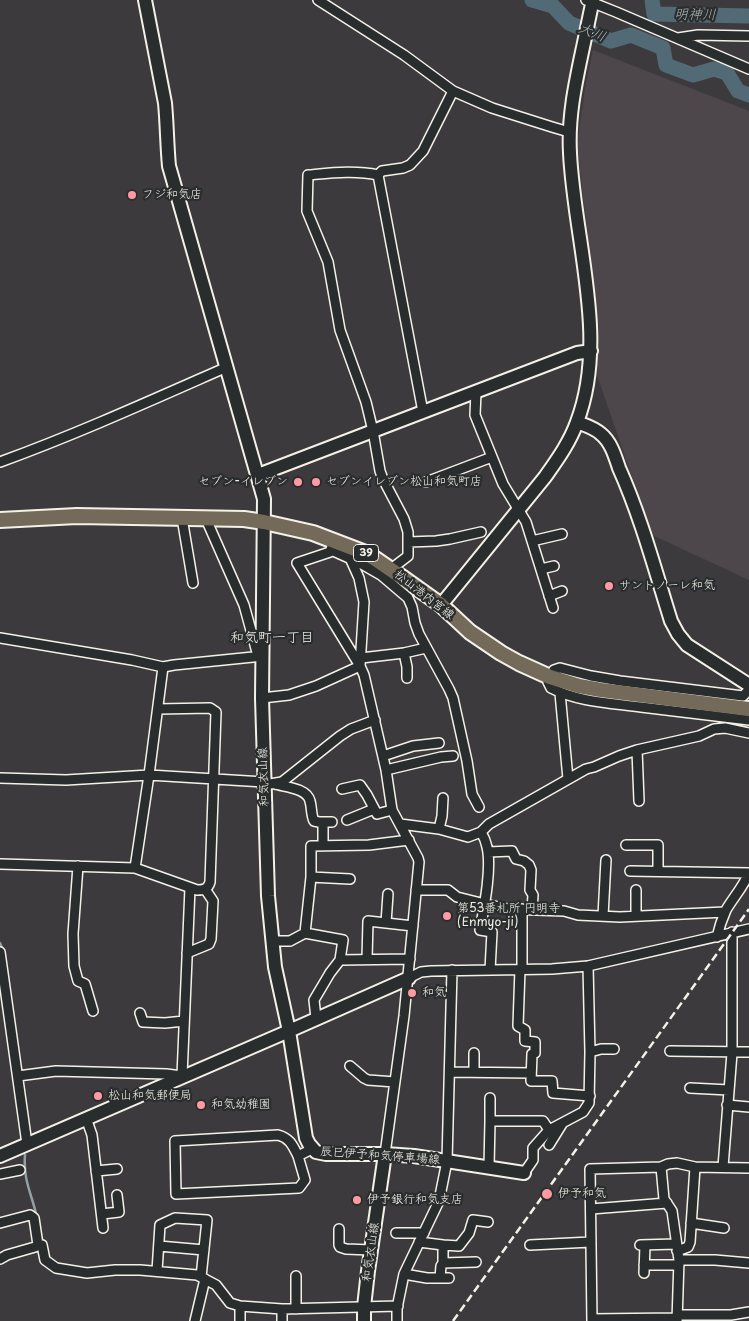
<!DOCTYPE html>
<html>
<head>
<meta charset="utf-8">
<style>
	body { margin:0 }
	canvas { display:block; background:#3d3a3d }
</style>
</head>
<body>
<canvas width="749" height="1321"></canvas>
<script>
const c = document.querySelector('canvas').getContext('2d');
c.lineJoin = 'round';
function fill(path, color) { c.fillStyle = color; c.fill(path, 'evenodd'); }
function trace(path, color, width, dash) { c.strokeStyle = color; c.lineWidth = width; c.lineCap = dash ? 'butt' : 'round'; c.setLineDash(dash || []); c.stroke(path); }
function drawText(font, color, halo, rows, align = 'center') {
  c.font = font + ' "Playpen Sans","Klee One",sans-serif'; c.lineWidth = 4.5; c.setLineDash([]); c.textBaseline = 'middle'; c.strokeStyle = halo; c.fillStyle = color; for (const [text, x, y, turn = 0] of rows) {
    c.save(); c.translate(x, y); c.rotate((+turn || 0) * Math.PI / 180); c.textAlign = isNaN(turn) ? turn : align; if (halo) c.strokeText(text, 0, 0); c.fillText(text, 0, 0); c.restore();
  }
}
fill(new Path2D(`
	M 593,50 L 749,111 L 749,580 L 652,535 L 597,375 L 599,328 L 577,146 L 585,88 Z`), '#4d464b');
trace(new Path2D(`
	M 0,943 L 3,951
	M 25,1155 C 23,1181 32,1194 37,1218`), '#92a0a4', 2.5);
trace(new Path2D(`
	M 532,0 L 553,6 L 569,23 L 611,41 L 631,35 L 663,48 L 666,65 L 693,75 L 714,69 L 727,73 L 738,91 L 749,95
	M 652,0 L 654,14 L 749,16`), '#516a76', 15);
const street = new Path2D(`
	M 318,0 L 404,55 L 453,91 L 492,108 L 552,127 L 569,132
	M 586,0 L 616,12 L 749,69
	M 678,38 L 698,35 L 749,36
	M 378,175 C 355,170 331,173 308,175 L 307,211 L 328,262 L 340,330 L 366,402 L 373,431 L 380,471 L 383,479 L 404,519 L 408,532 L 408,556 L 391,569
	M 476,392 L 475,415 L 503,484 L 526,522 L 553,608
	M 423,412 L 378,175 L 382,171 L 403,168 L 410,165 L 423,151 L 453,91
	M 0,462 C 77,434 152,400 227,367
	M 426,482 L 492,457
	M 182,518 L 193,583
	M 206,519 L 244,605 L 258,656
	M 334,541 L 330,552 L 297,563 L 360,666 L 364,675 L 386,770 L 392,810 L 418,858 L 419,862 L 404,1016 L 385,1154
	M 532,541 L 562,534
	M 408,542 L 436,541 L 450,539 L 481,532
	M 331,550 L 360,563 L 381,575 L 408,598 L 412,607 L 415,623 L 419,634 L 449,689 L 453,698 L 467,761 L 472,794 L 479,807
	M 541,569 L 554,566
	M 549,596 L 562,591
	M 0,638 L 132,660 L 163,667 L 174,665 L 263,656
	M 404,653 L 407,667 L 407,678
	M 361,658 L 404,653 L 426,648
	M 749,690 L 743,696 L 620,681 L 591,676 L 560,668 L 554,670 L 550,677 L 548,682 L 551,688 C 578,702 611,703 641,707 C 677,711 713,716 749,720
	M 560,693 L 568,779
	M 262,698 L 289,695 L 316,686 L 360,666 L 364,602 L 359,578 L 350,558
	M 637,750 L 639,801
	M 383,756 L 413,746 L 439,743
	M 386,770 L 441,757 L 453,756
	M 0,778 L 66,780 L 149,775 L 264,782
	M 275,784 C 285,787 307,788 310,801 C 312,808 311,815 314,821 L 319,822 L 332,822
	M 264,785 L 282,782 L 340,736 L 351,729 L 375,720
	M 342,789 L 360,785 L 367,795 L 377,814 L 392,810
	M 347,820 L 374,809
	M 400,824 L 439,829 L 468,837 L 481,832 L 489,824 L 586,769 L 594,767 L 619,756 L 637,750 L 699,736 L 714,729 L 725,728 L 749,733
	M 439,829 L 442,816 L 443,798
	M 481,832 C 484,837 486,842 487,847 C 492,868 484,908 480,930 L 492,932 L 490,970
	M 626,845 L 658,845 L 658,871
	M 323,846 L 323,822
	M 488,852 L 512,851 L 516,859 L 524,861 L 529,865 L 531,870 L 530,890 L 533,895 L 532,910
	M 0,864 L 135,868 L 197,890 C 204,890 208,889 210,882 L 216,712 L 210,708 L 158,709
	M 78,866 L 73,934 L 74,966 L 78,981 L 85,984 L 93,1011
	M 135,868 L 149,775 L 163,667
	M 630,871 L 749,873
	M 311,877 L 350,879
	M 416,890 L 448,890 L 457,897 L 485,904 L 508,909 L 564,911 L 578,915 L 620,917 L 725,912
	M 603,916 L 606,860
	M 636,916 L 636,890
	M 386,923 L 388,894
	M 305,933 L 343,940 L 340,960 L 330,973 L 314,1000 L 316,1018
	M 717,937 C 719,928 722,919 726,910 C 733,898 743,887 749,873
	M 272,941 L 290,941 L 305,933 L 311,877 L 311,846 L 369,845 L 409,840
	M 0,952 L 27,1144
	M 187,953 L 209,944 L 211,939 L 213,901 L 205,889
	M 367,959 L 368,921 L 413,926
	M 340,960 L 410,959
	M 520,969 L 518,1026 L 525,1030 L 525,1041 L 535,1042 L 535,1053 L 532,1054 L 531,1081 L 552,1081 L 553,1093 L 590,1096
	M 522,969 L 522,909
	M 409,978 L 421,972 L 431,971 L 552,969 L 588,966 L 749,929
	M 140,1013 L 143,1022 L 165,1023 L 184,1021
	M 670,1051 L 749,1052
	M 590,1052 L 601,1049 L 614,1049
	M 350,1066 L 364,1078 L 368,1080 L 395,1082
	M 450,1072 L 531,1073
	M 474,1072 L 474,1053
	M 18,1076 L 56,1071 L 166,1074 L 182,1076 L 190,888
	M 690,1088 L 729,1090
	M 727,1105 L 749,1107
	M 86,1118 L 92,1135 L 103,1228
	M 490,1121 L 490,1098
	M 549,1145 L 562,1124
	M 298,1156 L 305,1180 L 299,1188 L 176,1194 L 175,1141 L 278,1135 C 290,1138 293,1146 298,1156 L 312,1149
	M 489,1167 L 490,1121 L 543,1121 L 549,1130
	M 661,1167 L 664,1199 L 672,1211 L 679,1260 L 677,1321
	M 723,1167 L 732,1053 L 732,932
	M 96,1171 L 117,1169
	M 524,1173 L 533,1160 L 533,1148 L 549,1130 L 583,1112 L 589,1103 L 590,1052 L 588,966
	M 0,1174 L 20,1170
	M 591,1209 L 667,1203
	M 102,1214 L 119,1212 L 117,1195
	M 0,1223 L 30,1215 L 34,1218 L 38,1245 L 42,1245 L 45,1260 L 56,1268 L 87,1273 L 115,1270 L 140,1270 L 197,1275 L 216,1285 L 230,1303 L 240,1306
	M 691,1223 L 724,1228
	M 339,1229 L 339,1245 L 340,1247 L 346,1249 L 371,1250
	M 396,1233 L 424,1233
	M 419,1242 L 443,1245
	M 530,1245 L 591,1242
	M 640,1245 L 676,1244
	M 159,1246 L 204,1250
	M 677,1251 L 688,1247 L 690,1242 L 695,1167
	M 0,1259 L 7,1255 L 35,1247 L 38,1245
	M 679,1260 L 715,1260 L 749,1263
	M 443,1263 L 476,1262
	M 644,1265 L 679,1265
	M 157,1271 L 160,1225 L 175,1218 L 207,1220 L 201,1277
	M 644,1273 L 645,1245
	M 404,1274 L 427,1278 L 449,1278
	M 440,1278 L 441,1266 L 443,1263 L 443,1245 L 459,1246 L 469,1233 L 473,1220 L 488,1222
	M 282,1309 L 282,1321
	M 296,1309 L 296,1276
	M 677,1315 L 731,1315 L 749,1312
	M 592,1319 L 677,1318
	M 195,1321 L 205,1279
	M 240,1321 L 240,1306 L 282,1309 L 398,1306
	M 397,1321 L 397,1308 L 404,1274 L 439,1201 L 447,1161 L 452,970
	M 592,1321 L 590,1169 L 661,1167 L 668,1164 L 677,1163 L 695,1167 L 749,1168`);
const secondary = new Path2D(`
	M 145,0 L 165,103 C 167,124 167,145 169,166 L 264,499 L 262,698 L 268,896 L 275,967 L 289,1031 L 306,1138 L 309,1144 L 316,1152 L 326,1154 L 385,1154 L 414,1156 L 524,1173
	M 577,422 C 585,425 595,428 601,434 C 611,442 615,456 619,468 C 641,517 655,570 671,621 L 678,634 L 687,645 L 749,685
	M 258,475 L 577,353 L 591,351
	M 441,605 L 545,477 C 557,460 570,442 577,422 C 609,338 574,240 570,153 C 568,118 575,85 582,52 C 586,34 589,17 593,0
	M 0,1156 L 289,1031 L 409,978
	M 364,1321 L 364,1307 L 368,1271 L 385,1154`);
const primary = new Path2D(`
	M 0,520 L 77,516 L 244,519 L 264,522 L 313,533 L 368,554 L 403,578 L 441,605 L 470,632 L 501,653 L 519,663 L 550,677 L 579,686 L 601,690 L 749,709`);
trace(street, '#f4f1e8', 12);
trace(secondary, '#f4f1e8', 16);
trace(primary, '#f4f1e8', 18);
trace(street, '#2a2d2e', 9);
trace(secondary, '#2a2d2e', 12);
trace(primary, '#746a5a', 14);
trace(new Path2D(`
	M 453,1321 L 749,909`), '#f4f1e8', 2.5, [8, 4]);
for (const [x, y, r, color] of [
	[132,195,5,"#ff9aa2"],
	[298,482,5,"#ff9aa2"],
	[316,482,5,"#ff9aa2"],
	[609,586,5,"#ff9aa2"],
	[447,916,5,"#ff9aa2"],
	[412,993,5,"#ff9aa2"],
	[98,1096,5,"#ff9aa2"],
	[201,1105,5,"#ff9aa2"],
	[547,1194,6,"#ff9aa2"],
	[357,1200,5,"#ff9aa2"]
]) { const dot = new Path2D(); dot.arc(x, y, r, 0, 2 * Math.PI); c.fillStyle = color; c.fill(dot); trace(dot, '#2a2d2e', 2); }
for (const [x, y, w] of [
	[366,553,25]
]) { const box = new Path2D(); box.roundRect(x - w / 2, y - 8.5, w, 17, 4); c.fillStyle = '#2a2d2e'; c.fill(box); trace(box, '#f4f1e8', 1); }
drawText('bold 11px', '#f4f1e8', null, [
	["39",366,553]
]);
drawText('12px', '#f4f1e8', '#2a2d2e', [
	["フジ和気店",142,195],
	["セブン-イレブン",288,482,"right"],
	["セブンイレブン松山和気町店",326,482],
	["サントノーレ和気",619,586],
	["第53番札所 円明寺",457,909],
	["(Enmyo-ji)",457,923],
	["和気",422,993],
	["松山和気郵便局",108,1096],
	["和気幼稚園",211,1105],
	["伊予和気",558,1194],
	["伊予銀行和気支店",367,1200]
], 'left');
drawText('12px', '#f4f1e8', '#2a2d2e', [
	["松山港内宮線",424,595,38],
	["和気衣山線",264,777,-92],
	["辰巳伊予和気停車場線",380,1156,4],
	["和気衣山線",371,1252,-82]
]);
drawText('italic 14px', '#abb4b5', '#2a2d2e', [
	["明神川",695,15,1],
	["大川",592,33,22]
]);
drawText('14px', '#f4f1e8', '#2a2d2e', [
	["和気町一丁目",272,638]
]);
</script>
</body>
</html>
